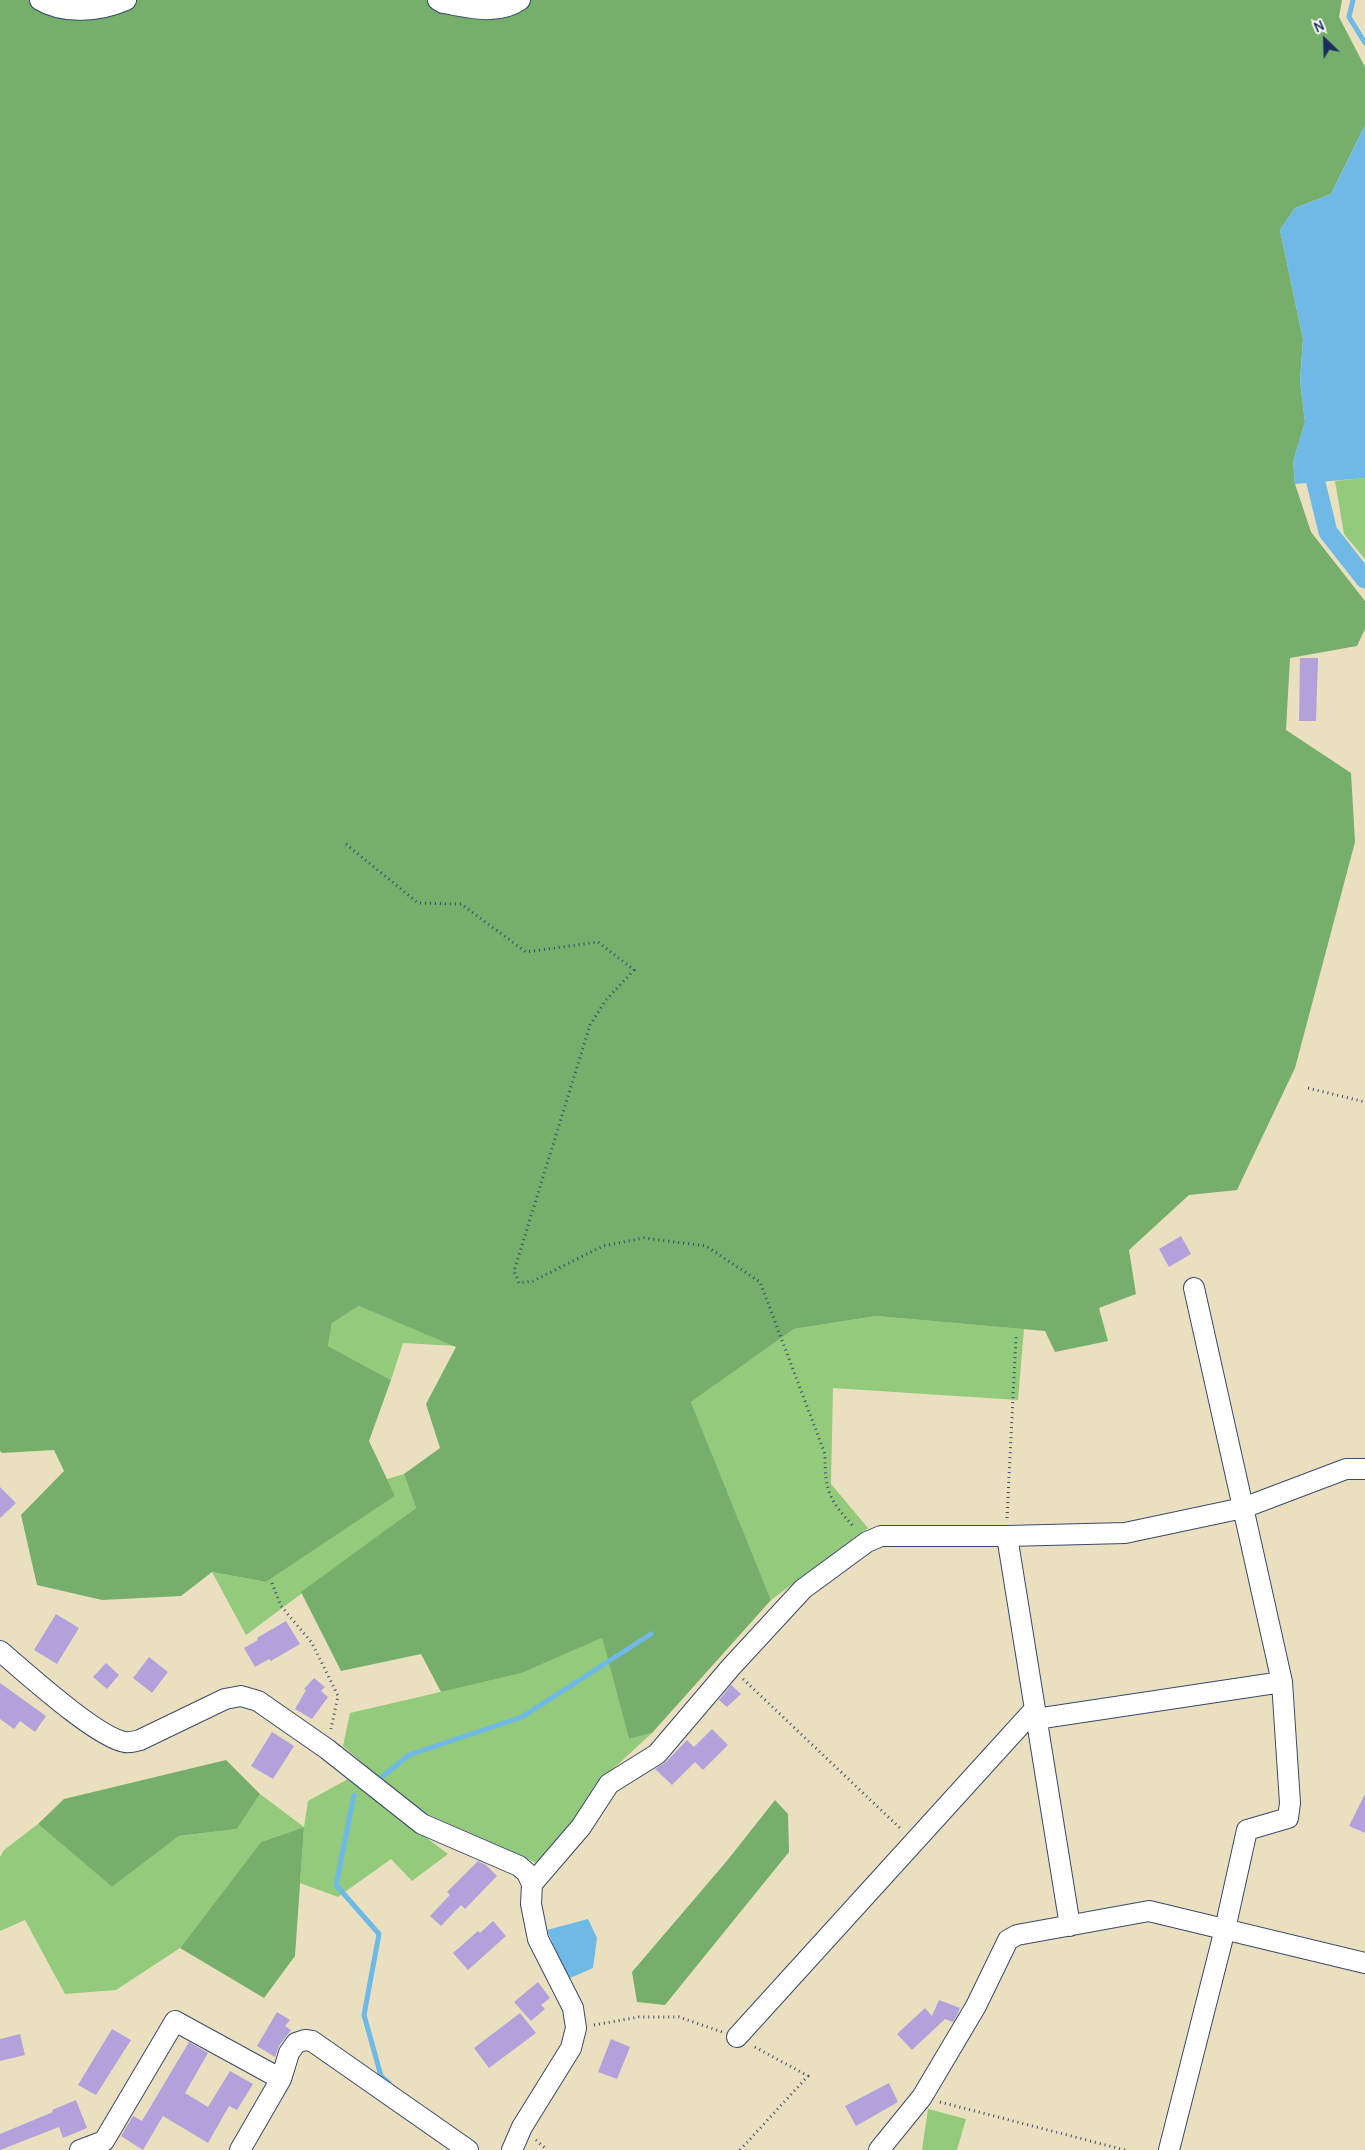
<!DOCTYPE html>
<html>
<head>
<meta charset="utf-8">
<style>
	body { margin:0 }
	#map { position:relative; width:1365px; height:2150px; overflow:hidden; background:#eae0bf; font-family:Delius,sans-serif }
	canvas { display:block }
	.north { position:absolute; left:1300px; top:15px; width:50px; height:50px; -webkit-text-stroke:4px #f6f6f2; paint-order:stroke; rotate:336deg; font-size:14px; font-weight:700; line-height:20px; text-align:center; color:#1b2f5e }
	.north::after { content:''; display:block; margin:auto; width:18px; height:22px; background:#1b2f5e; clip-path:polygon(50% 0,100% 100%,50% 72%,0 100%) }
</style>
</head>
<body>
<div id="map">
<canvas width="1365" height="2150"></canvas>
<div class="north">N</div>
</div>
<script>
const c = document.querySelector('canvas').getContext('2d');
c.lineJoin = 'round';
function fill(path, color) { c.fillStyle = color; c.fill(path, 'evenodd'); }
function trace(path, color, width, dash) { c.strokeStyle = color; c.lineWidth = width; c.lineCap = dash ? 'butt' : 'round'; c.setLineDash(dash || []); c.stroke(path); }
fill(new Path2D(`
	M 1365,478 L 1365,559 L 1344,534 L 1335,481 Z
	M 359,1306 L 456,1346 L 403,1343 L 391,1380 L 328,1346 L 332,1323 Z
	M 876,1316 L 1024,1329 L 1018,1400 L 833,1388 L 831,1484 L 868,1528 L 771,1600 L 691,1402 L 794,1329 Z
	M 404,1474 L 416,1508 L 246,1635 L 212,1572 L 266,1582 L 395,1496 L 387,1479 Z
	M 602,1638 L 629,1739 L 652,1733 L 603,1778 L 541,1865 L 414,1808 L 343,1746 L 350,1713 L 522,1673 Z
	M 348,1779 L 448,1854 L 412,1881 L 391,1859 L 338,1897 L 300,1883 L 304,1827 L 261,1842 L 180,1948 L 116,1990 L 65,1994 L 25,1920 L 0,1931 L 0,1857 L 4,1850 L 38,1824 L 112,1887 L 179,1836 L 237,1829 L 260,1794 L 304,1827 L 308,1801 Z
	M 928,2109 L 966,2119 L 957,2150 L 922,2150 Z`), '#93ca7c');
fill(new Path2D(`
	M 0,0 L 1342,0 L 1339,17 L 1365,67 L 1365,125 L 1331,194 L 1295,208 L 1280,230 L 1303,339 L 1300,381 L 1305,422 L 1293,462 L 1295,484 L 1311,532 L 1365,601 L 1365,629 L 1357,646 L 1290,658 L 1286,730 L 1351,773 L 1355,842 L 1295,1068 L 1237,1190 L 1189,1195 L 1129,1250 L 1136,1294 L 1099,1308 L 1108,1341 L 1055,1352 L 1045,1331 L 876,1316 L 794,1329 L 691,1402 L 771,1600 L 652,1733 L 629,1739 L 602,1638 L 522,1673 L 441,1692 L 421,1654 L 341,1671 L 301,1592 L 416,1508 L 404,1474 L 440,1448 L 426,1404 L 456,1347 L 359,1306 L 332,1323 L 328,1346 L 391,1380 L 369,1441 L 395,1496 L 266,1582 L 212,1572 L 181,1596 L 102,1600 L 37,1585 L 21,1515 L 64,1471 L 54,1450 L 2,1453 L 0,1451 Z
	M 226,1760 L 260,1794 L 237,1829 L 179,1836 L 112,1887 L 38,1824 L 64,1799 Z
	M 775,1800 L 788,1814 L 789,1852 L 665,2005 L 637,2002 L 632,1972 L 726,1862 Z
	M 304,1827 L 295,1956 L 264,1998 L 180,1948 L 261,1842 Z`), '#76ae6c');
fill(new Path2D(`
	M 1365,125 L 1365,478 L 1295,484 L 1293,462 L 1305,422 L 1300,381 L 1303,339 L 1280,230 L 1295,208 L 1331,194 Z
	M 588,1919 L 597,1938 L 593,1968 L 568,1979 L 547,1930 Z`), '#6fb9e7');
trace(new Path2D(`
	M 1353,0 L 1349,17 L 1365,43
	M 383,1776 L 409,1755 L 522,1717 L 651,1634
	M 354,1795 L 336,1885 L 379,1934 L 364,2015 L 381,2076 L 389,2083`), '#6fb9e7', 5);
trace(new Path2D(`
	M 1316,483 L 1328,532 L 1365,579`), '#6fb9e7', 19);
fill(new Path2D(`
	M 1300,658 L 1318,658 L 1316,721 L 1299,721 Z
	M 1181,1236 L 1191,1254 L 1169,1267 L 1159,1249 Z
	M 0,1487 L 16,1503 L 0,1518 Z
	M 56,1614 L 79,1628 L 57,1664 L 34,1650 Z
	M 286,1621 L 300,1644 L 271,1661 L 269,1659 L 255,1667 L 244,1648 L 258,1640 L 257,1638 Z
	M 149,1657 L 168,1672 L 152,1693 L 133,1678 Z
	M 106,1663 L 119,1675 L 107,1689 L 93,1677 Z
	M 314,1678 L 325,1687 L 321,1691 L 328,1697 L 312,1719 L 295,1709 L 306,1690 L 304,1689 Z
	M 0,1683 L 46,1716 L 35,1732 L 20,1721 L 14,1729 L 0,1719 Z
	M 731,1685 L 741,1694 L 727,1707 L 719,1700 Z
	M 712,1729 L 728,1745 L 703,1770 L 695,1762 L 672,1785 L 655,1769 L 666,1762 L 687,1740 L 694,1747 Z
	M 272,1732 L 294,1746 L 273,1779 L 251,1766 Z
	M 1365,1794 L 1365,1833 L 1349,1826 Z
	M 478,1861 L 486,1865 L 497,1876 L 465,1909 L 461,1905 L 441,1926 L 430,1916 L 450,1895 L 447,1892 Z
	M 493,1921 L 506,1936 L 468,1970 L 453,1953 L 478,1931 L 480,1933 Z
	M 538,1982 L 550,1998 L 541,2005 L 545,2009 L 531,2021 L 514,2002 Z
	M 939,2000 L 960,2008 L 957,2015 L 953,2022 L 945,2019 L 912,2050 L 897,2034 L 925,2008 L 932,2016 Z
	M 277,2012 L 290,2020 L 285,2026 L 291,2030 L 279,2046 L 275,2057 L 257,2046 Z
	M 520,2013 L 536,2033 L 489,2068 L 474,2048 Z
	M 112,2029 L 131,2040 L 96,2095 L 78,2085 Z
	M 20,2034 L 25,2055 L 0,2061 L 0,2039 Z
	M 611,2039 L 630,2047 L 617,2079 L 598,2072 Z
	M 189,2042 L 208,2053 L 185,2093 L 208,2107 L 230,2071 L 253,2084 L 237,2110 L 229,2106 L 208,2143 L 163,2116 L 143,2150 L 121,2136 L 133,2116 L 142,2121 Z
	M 889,2083 L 898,2102 L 856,2126 L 845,2106 Z
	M 76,2100 L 87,2128 L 63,2138 L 59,2127 L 0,2150 L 0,2134 L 53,2112 L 52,2110 Z`), '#b3a1db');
const minor = new Path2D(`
	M 40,0 C 65,15 100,11 126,0
	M 438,0 L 443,3 C 468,7 497,16 520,0
	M 1007,1536 L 1070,1926
	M 0,1651 C 25,1672 96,1737 125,1742 C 129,1743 136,1741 140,1740 L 225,1699 L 241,1696 L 258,1701 L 327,1749 L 422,1824 L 519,1866 L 527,1873 L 532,1884 L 531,1904 L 538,1939 L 573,2008 L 576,2028 L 571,2048 L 522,2127 L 512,2150
	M 1036,1719 L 1282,1682
	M 532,1884 L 581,1827 L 609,1784 L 657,1754 L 731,1667 L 803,1589 L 867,1542 L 881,1536 L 1007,1536 L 1125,1533 L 1243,1508 L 1346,1469 L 1365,1469
	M 737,2037 L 1034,1710
	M 80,2150 L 104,2141 L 175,2021 L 281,2079
	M 240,2150 L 281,2079 L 289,2053 L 296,2043 L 305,2040 L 312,2041 L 468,2150
	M 879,2150 L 922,2097 L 976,2006 L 1008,1940 L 1017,1935 L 1149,1911 L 1365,1963
	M 1169,2150 L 1225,1929 L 1247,1830 L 1288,1818 L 1290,1803 L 1282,1682 L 1194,1288`);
trace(minor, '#3a4a6d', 22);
trace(new Path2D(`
	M 346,844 L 418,903 L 461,904 L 526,952 L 598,942 L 634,970 L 606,1000 L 590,1025 L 514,1271 L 519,1283 L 533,1281 L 603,1246 L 644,1238 L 706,1246 L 760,1282 L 825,1454 C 825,1492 829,1500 855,1528
	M 1308,1088 L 1365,1102
	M 1007,1518 L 1016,1337
	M 272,1583 L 281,1606 L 312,1643 L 338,1696 L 331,1729
	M 743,1679 L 901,1829
	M 594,2025 L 639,2017 L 679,2017 L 722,2032
	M 940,2102 L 1125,2150
	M 536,2140 L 547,2150
	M 740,2150 L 808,2076 L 753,2046`), '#3a4a6d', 3, [1, 4]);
trace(minor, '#fff', 20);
</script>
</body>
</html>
